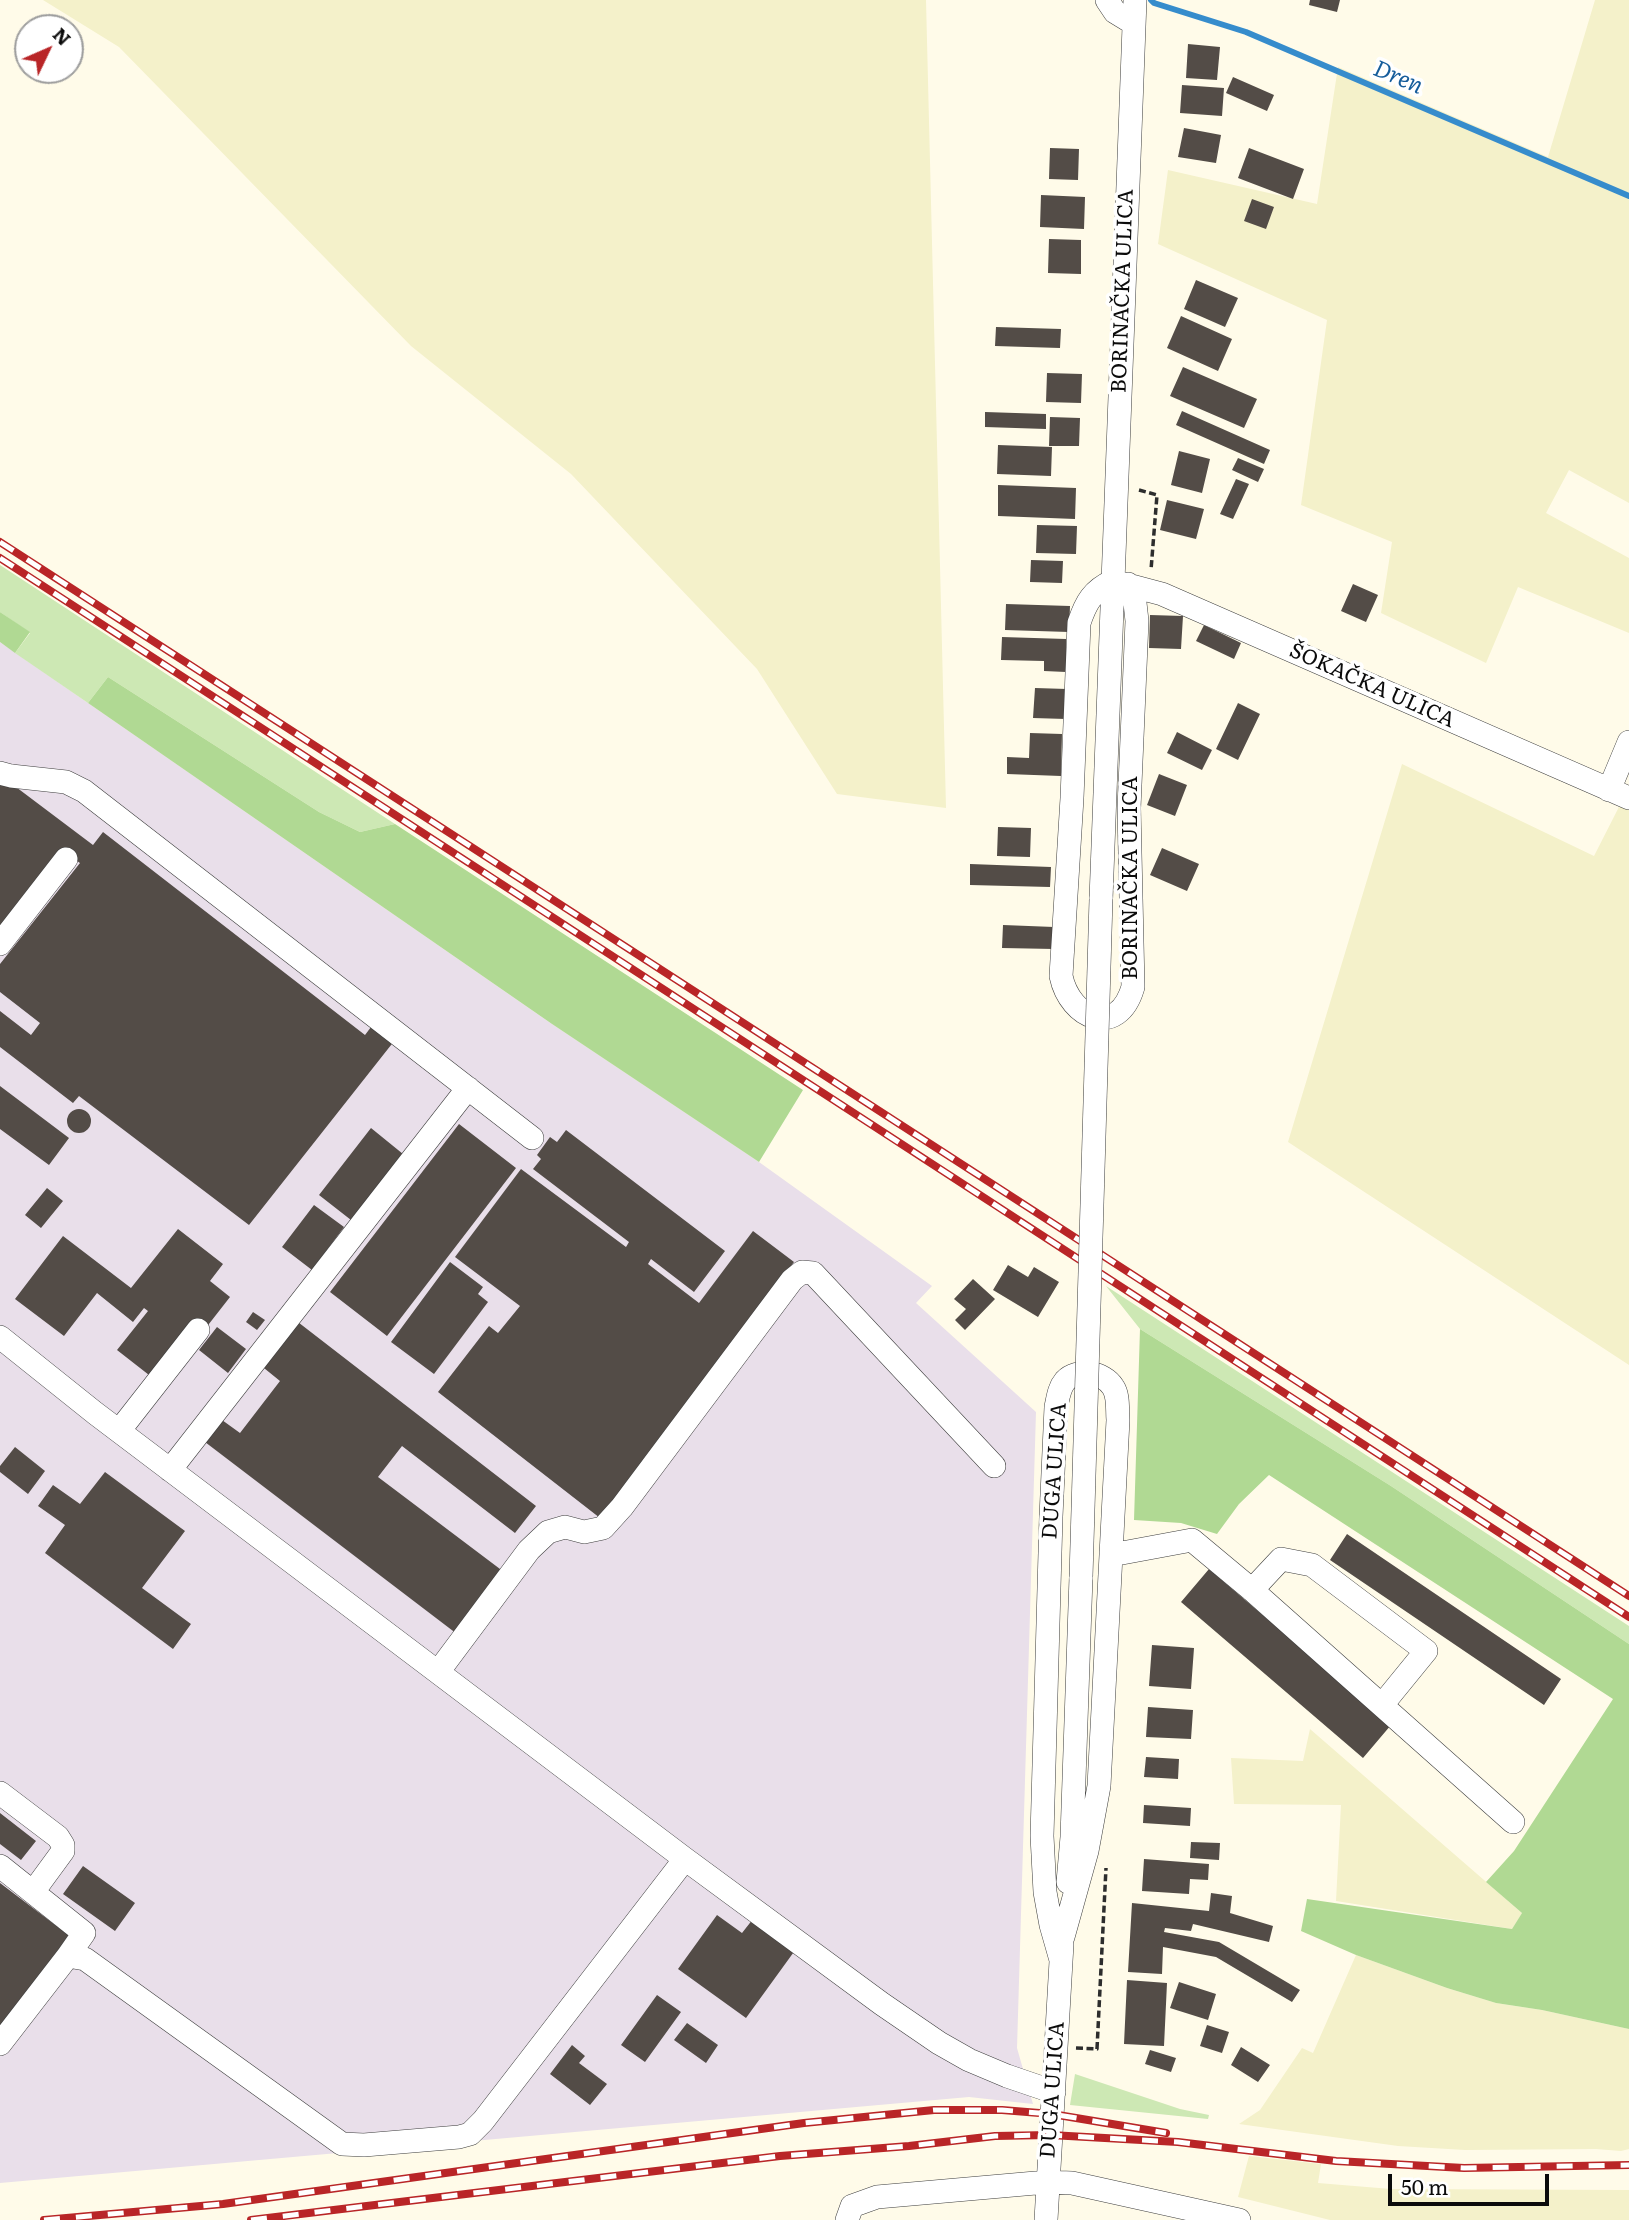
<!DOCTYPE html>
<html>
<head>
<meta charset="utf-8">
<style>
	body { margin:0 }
	#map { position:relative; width:1629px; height:2220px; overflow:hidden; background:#fffbe9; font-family:Literata,serif }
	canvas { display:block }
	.north { position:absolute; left:14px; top:14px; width:70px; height:70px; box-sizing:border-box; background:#fff; border:2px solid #9d9d9d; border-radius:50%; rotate:46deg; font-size:19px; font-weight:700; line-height:28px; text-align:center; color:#0b0b0b }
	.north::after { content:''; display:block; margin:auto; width:24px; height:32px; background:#b92527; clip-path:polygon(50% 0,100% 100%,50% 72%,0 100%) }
	.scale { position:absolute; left:1388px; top:2174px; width:161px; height:32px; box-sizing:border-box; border:4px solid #0b0b0b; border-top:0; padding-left:9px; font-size:21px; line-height:24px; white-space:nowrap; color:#0b0b0b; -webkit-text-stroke:5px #fff; paint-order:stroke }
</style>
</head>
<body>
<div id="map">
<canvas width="1629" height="2220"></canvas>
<div class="north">N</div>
<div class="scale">50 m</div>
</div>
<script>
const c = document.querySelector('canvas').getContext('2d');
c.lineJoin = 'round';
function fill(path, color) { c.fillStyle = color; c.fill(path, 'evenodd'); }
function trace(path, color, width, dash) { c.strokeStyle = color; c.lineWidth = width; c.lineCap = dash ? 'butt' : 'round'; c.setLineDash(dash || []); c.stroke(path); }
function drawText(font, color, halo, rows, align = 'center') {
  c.font = font + ' Literata,serif'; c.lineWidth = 7; c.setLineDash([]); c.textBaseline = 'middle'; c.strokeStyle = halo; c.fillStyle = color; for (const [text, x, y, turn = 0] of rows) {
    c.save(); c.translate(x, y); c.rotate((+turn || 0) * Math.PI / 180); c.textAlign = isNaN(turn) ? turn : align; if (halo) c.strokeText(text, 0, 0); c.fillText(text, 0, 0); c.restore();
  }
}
fill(new Path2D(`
	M 0,642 L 552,1024 L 759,1162 L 932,1286 L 916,1303 L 1036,1412 L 1017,2048 L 1033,2104 L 969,2097 L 0,2183 Z`), '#e9dfea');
fill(new Path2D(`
	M 43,0 L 926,0 L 946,808 L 837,794 L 757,669 L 571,474 L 411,346 L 119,47 Z
	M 1595,0 L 1629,0 L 1629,503 L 1569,470 L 1546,513 L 1629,558 L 1629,633 L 1518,587 L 1486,663 L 1381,613 L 1392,542 L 1301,505 L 1327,320 L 1158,244 L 1168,170 L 1317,204 L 1338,67 L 1548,157 Z
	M 1402,764 L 1594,856 L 1622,801 L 1629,804 L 1629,1365 L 1288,1142 Z
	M 1310,1729 L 1522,1913 L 1512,1929 L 1336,1901 L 1341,1805 L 1234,1804 L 1231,1758 L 1303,1761 Z
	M 1356,1955 L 1447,1988 L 1496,2003 L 1542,2010 L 1629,2029 L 1629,2149 L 1621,2151 L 1596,2149 L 1465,2150 L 1398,2146 L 1239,2124 L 1260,2110 L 1302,2048 L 1313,2053 Z
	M 1249,2156 L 1321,2164 L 1318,2183 L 1391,2189 L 1629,2190 L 1629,2220 L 1330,2220 L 1238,2197 Z`), '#f4f1ca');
fill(new Path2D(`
	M 0,565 L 395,824 L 360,832 L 319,812 L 108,677 L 88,703 L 15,653 L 30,633 L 0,612 Z
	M 1106,1286 L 1629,1626 L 1629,1644 L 1391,1486 L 1140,1329 Z
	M 1075,2074 L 1180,2109 L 1209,2115 L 1208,2119 L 1070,2105 Z`), '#cde8b4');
fill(new Path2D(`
	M 0,612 L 30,632 L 15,653 L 0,642 Z
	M 108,677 L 319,812 L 360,832 L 395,824 L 803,1090 L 759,1162 L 552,1024 L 88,703 Z
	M 1140,1329 L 1391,1486 L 1629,1644 L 1629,2029 L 1542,2010 L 1496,2003 L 1447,1988 L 1356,1955 L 1301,1931 L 1307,1899 L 1512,1929 L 1522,1913 L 1486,1882 L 1514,1851 L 1613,1699 L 1269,1475 L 1239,1504 L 1217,1534 L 1181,1523 L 1134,1520 Z`), '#b0d993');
trace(new Path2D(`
	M 1151,0 L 1154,3 L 1246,32 L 1629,196`), '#368ccc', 6);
fill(new Path2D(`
	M 1310,0 L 1340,0 L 1337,12 L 1309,5 Z
	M 1188,44 L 1220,47 L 1217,80 L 1186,78 Z
	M 1233,77 L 1274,95 L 1267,111 L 1226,93 Z
	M 1182,85 L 1224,88 L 1222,116 L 1180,113 Z
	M 1184,128 L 1221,135 L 1216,163 L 1178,157 Z
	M 1050,148 L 1079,149 L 1078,180 L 1049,179 Z
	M 1249,148 L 1304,169 L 1293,199 L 1238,178 Z
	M 1041,195 L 1085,197 L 1084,229 L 1040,227 Z
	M 1252,199 L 1274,207 L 1266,229 L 1244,221 Z
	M 1049,239 L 1081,240 L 1081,274 L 1048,273 Z
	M 1196,280 L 1238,298 L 1225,327 L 1184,309 Z
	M 1181,316 L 1232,339 L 1218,371 L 1167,348 Z
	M 996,327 L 1061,329 L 1060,348 L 995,346 Z
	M 1183,367 L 1257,399 L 1244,428 L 1170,396 Z
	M 1047,373 L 1082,374 L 1081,403 L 1046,402 Z
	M 1182,411 L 1270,450 L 1264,464 L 1176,425 Z
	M 985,412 L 1046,414 L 1046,429 L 985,427 Z
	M 1050,417 L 1080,418 L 1079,446 L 1049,446 Z
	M 998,445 L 1052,447 L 1051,476 L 997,474 Z
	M 1179,451 L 1210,459 L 1202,493 L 1171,485 Z
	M 1238,458 L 1264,469 L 1258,482 L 1232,470 Z
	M 1236,479 L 1249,484 L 1233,519 L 1220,514 Z
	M 998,485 L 1076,488 L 1075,519 L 998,516 Z
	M 1167,500 L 1204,509 L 1196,539 L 1160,530 Z
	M 1037,525 L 1077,526 L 1076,554 L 1036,553 Z
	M 1031,560 L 1063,561 L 1062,583 L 1030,582 Z
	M 1353,584 L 1378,595 L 1366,622 L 1341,611 Z
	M 1006,604 L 1070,606 L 1069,632 L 1005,630 Z
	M 1150,615 L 1183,616 L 1181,649 L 1149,648 Z
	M 1204,625 L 1241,643 L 1234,659 L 1196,641 Z
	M 1002,637 L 1066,639 L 1066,672 L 1044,671 L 1044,661 L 1001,660 Z
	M 1035,688 L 1067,689 L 1066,719 L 1033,718 Z
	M 1238,703 L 1260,714 L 1238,760 L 1216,749 Z
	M 1177,732 L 1212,750 L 1202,770 L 1167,753 Z
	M 1030,733 L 1062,734 L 1061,776 L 1007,774 L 1007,757 L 1029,758 Z
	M 1159,774 L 1187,785 L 1175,816 L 1147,805 Z
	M 4,778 L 93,845 L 103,832 L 365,1035 L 374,1023 L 395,1040 L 249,1225 L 79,1096 L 73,1103 L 0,1047 L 0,1011 L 31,1035 L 40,1023 L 0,992 L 0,964 L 80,863 L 61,850 L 0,929 L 0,784 Z
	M 998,827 L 1031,828 L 1030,857 L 997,856 Z
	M 1162,848 L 1199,864 L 1187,891 L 1150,875 Z
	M 970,864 L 1051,867 L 1050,887 L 970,885 Z
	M 1003,925 L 1054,927 L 1054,949 L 1002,948 Z
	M 0,1086 L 69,1138 L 49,1165 L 0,1129 Z
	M67 1121a12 12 0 1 1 24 0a12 12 0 1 1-24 0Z
	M 459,1124 L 516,1168 L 387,1336 L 330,1292 Z
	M 371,1128 L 403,1154 L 351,1220 L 319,1195 Z
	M 566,1130 L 725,1251 L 694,1292 L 651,1259 L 648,1264 L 699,1303 L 753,1231 L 794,1262 L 600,1518 L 438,1392 L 489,1326 L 498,1333 L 520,1306 L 455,1257 L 521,1169 L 626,1247 L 629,1242 L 533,1169 L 541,1159 L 537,1155 L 550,1137 L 557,1142 Z
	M 47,1188 L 63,1201 L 41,1228 L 25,1215 Z
	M 314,1205 L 344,1227 L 312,1270 L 282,1247 Z
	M 178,1229 L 223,1264 L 210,1281 L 230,1297 L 205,1329 L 149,1375 L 117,1350 L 148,1311 L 144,1308 L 133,1322 L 97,1293 L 64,1336 L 15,1299 L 63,1236 L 131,1288 Z
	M 450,1262 L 483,1287 L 478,1294 L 488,1302 L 434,1374 L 391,1342 Z
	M 1008,1265 L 1028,1277 L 1034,1267 L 1059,1282 L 1038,1317 L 993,1290 Z
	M 973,1279 L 995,1299 L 965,1330 L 955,1320 L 966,1309 L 954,1299 Z
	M 253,1312 L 265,1320 L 257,1330 L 246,1322 Z
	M 294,1319 L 536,1506 L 515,1533 L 402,1446 L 378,1477 L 504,1572 L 457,1634 L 205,1442 L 222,1420 L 240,1433 L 280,1381 L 259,1364 Z
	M 217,1327 L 246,1349 L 228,1373 L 199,1350 Z
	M 15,1447 L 45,1471 L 28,1494 L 0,1472 L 0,1466 Z
	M 105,1472 L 185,1531 L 142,1588 L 191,1624 L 173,1649 L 45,1553 L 65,1525 L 38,1506 L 53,1485 L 80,1504 Z
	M 1347,1534 L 1561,1679 L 1544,1705 L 1330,1560 Z
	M 1209,1569 L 1391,1725 L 1363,1758 L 1181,1602 Z
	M 1152,1645 L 1194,1648 L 1191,1689 L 1149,1686 Z
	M 1148,1707 L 1193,1710 L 1191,1739 L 1146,1737 Z
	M 1146,1757 L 1179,1759 L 1178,1779 L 1144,1777 Z
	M 1144,1805 L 1191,1808 L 1190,1826 L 1143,1823 Z
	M 0,1813 L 36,1841 L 21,1860 L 0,1844 Z
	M 1191,1842 L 1220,1843 L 1219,1860 L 1190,1858 Z
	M 1144,1859 L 1209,1864 L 1208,1880 L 1190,1879 L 1189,1894 L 1142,1891 Z
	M 83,1866 L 135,1903 L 115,1931 L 63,1894 Z
	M 0,1883 L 71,1937 L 0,2032 Z
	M 1211,1893 L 1232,1896 L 1230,1913 L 1273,1926 L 1269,1942 L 1193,1924 L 1191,1931 L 1165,1928 L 1164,1932 L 1219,1942 L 1300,1990 L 1292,2002 L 1216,1957 L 1163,1947 L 1162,1974 L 1128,1972 L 1132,1903 L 1209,1911 Z
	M 717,1915 L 742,1933 L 753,1919 L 796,1949 L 746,2018 L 678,1969 Z
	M 1127,1980 L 1167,1983 L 1164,2046 L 1124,2044 Z
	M 1179,1982 L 1216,1994 L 1208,2020 L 1170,2008 Z
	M 657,1995 L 681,2012 L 645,2062 L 621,2045 Z
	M 687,2023 L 718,2045 L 706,2063 L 674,2040 Z
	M 1207,2025 L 1229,2032 L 1222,2053 L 1200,2046 Z
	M 572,2045 L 585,2056 L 579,2063 L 607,2084 L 590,2105 L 550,2074 Z
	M 1241,2047 L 1270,2065 L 1258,2082 L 1231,2065 Z
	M 1150,2050 L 1176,2058 L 1171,2072 L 1145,2064 Z`), '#534c47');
const minor = new Path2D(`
	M 1107,0 L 1115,12 L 1133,23
	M 1113,581 C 1093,590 1086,602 1079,623 L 1072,798 L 1061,976 C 1070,1019 1118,1039 1133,987 L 1129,808 L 1137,621 L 1135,603 L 1128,584
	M 1117,582 L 1162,594 L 1629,798
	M 0,773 L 11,776 L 66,782 L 84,791 L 532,1138
	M 1609,790 L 1629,742
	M 1101,899 L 1135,0
	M 0,944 L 66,859
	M 0,1337 L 95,1413 L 685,1859 L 882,2004 L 939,2043 L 969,2060 L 1007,2076 L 1054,2092
	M 119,1431 L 198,1330
	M 170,1470 L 468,1088
	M 1111,1553 L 1122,1553 L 1192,1540 L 1252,1590 L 1513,1822
	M 1252,1590 L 1281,1559 L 1312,1565 L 1426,1651 L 1382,1705
	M 438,1672 L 529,1550 L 548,1532 L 565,1527 L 584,1532 L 603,1528 L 622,1507 L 792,1280 L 802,1272 L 813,1273 L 994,1466
	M 0,1793 L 58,1837 L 63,1845 L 63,1851 L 33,1892
	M 0,1866 L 84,1933 L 68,1956
	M 1068,1882 L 1072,1837 L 1081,1577
	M 1061,1960 L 1051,1925 L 1045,1892 L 1042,1836 L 1051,1517 L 1056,1407 C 1058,1398 1059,1388 1065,1381 C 1077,1368 1104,1372 1113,1387 C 1119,1396 1117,1409 1118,1420 L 1099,1786 L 1087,1851 L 1063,1937
	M 0,2044 L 68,1956 L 85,1959 L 342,2144 L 364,2145 L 459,2137 L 470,2134 L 483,2121 L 685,1859
	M 847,2220 L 852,2206 L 877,2197 L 1047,2182 L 1072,2183 L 1239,2220
	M 1046,2220 L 1062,1944`);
trace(minor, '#3e3e3e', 24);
trace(new Path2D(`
	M 1139,490 L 1157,495 L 1151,570
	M 1076,2048 L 1097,2049 L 1106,1868`), '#2d2d2d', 3.5, [7, 3.5]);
trace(minor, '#fff', 23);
const rail = new Path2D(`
	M 0,542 L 1629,1596
	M 0,558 L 1629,1617
	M 44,2220 L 223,2204 L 804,2123 L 934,2110 L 1002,2110 L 1052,2114 L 1166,2133
	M 251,2220 L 780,2156 L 909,2146 L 995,2136 L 1050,2135 L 1178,2142 L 1336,2161 L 1464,2168 L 1629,2165`);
trace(rail, '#b92527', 8);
trace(rail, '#fff', 5, [16]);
const minorBridge = new Path2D(`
	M 1081,1577 L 1101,899`);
trace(minorBridge, '#3e3e3e', 24, []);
trace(minorBridge, '#fff', 23);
drawText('21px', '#0b0b0b', '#fff', [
	["BORINAČKA ULICA",1123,291,-88],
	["ŠOKAČKA ULICA",1372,686,24],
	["BORINAČKA ULICA",1131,878,-90],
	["DUGA ULICA",1055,1471,-86],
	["DUGA ULICA",1053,2090,-86]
]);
drawText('italic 23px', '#165d9b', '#fff', [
	["Dren",1398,78,23]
]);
</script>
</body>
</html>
